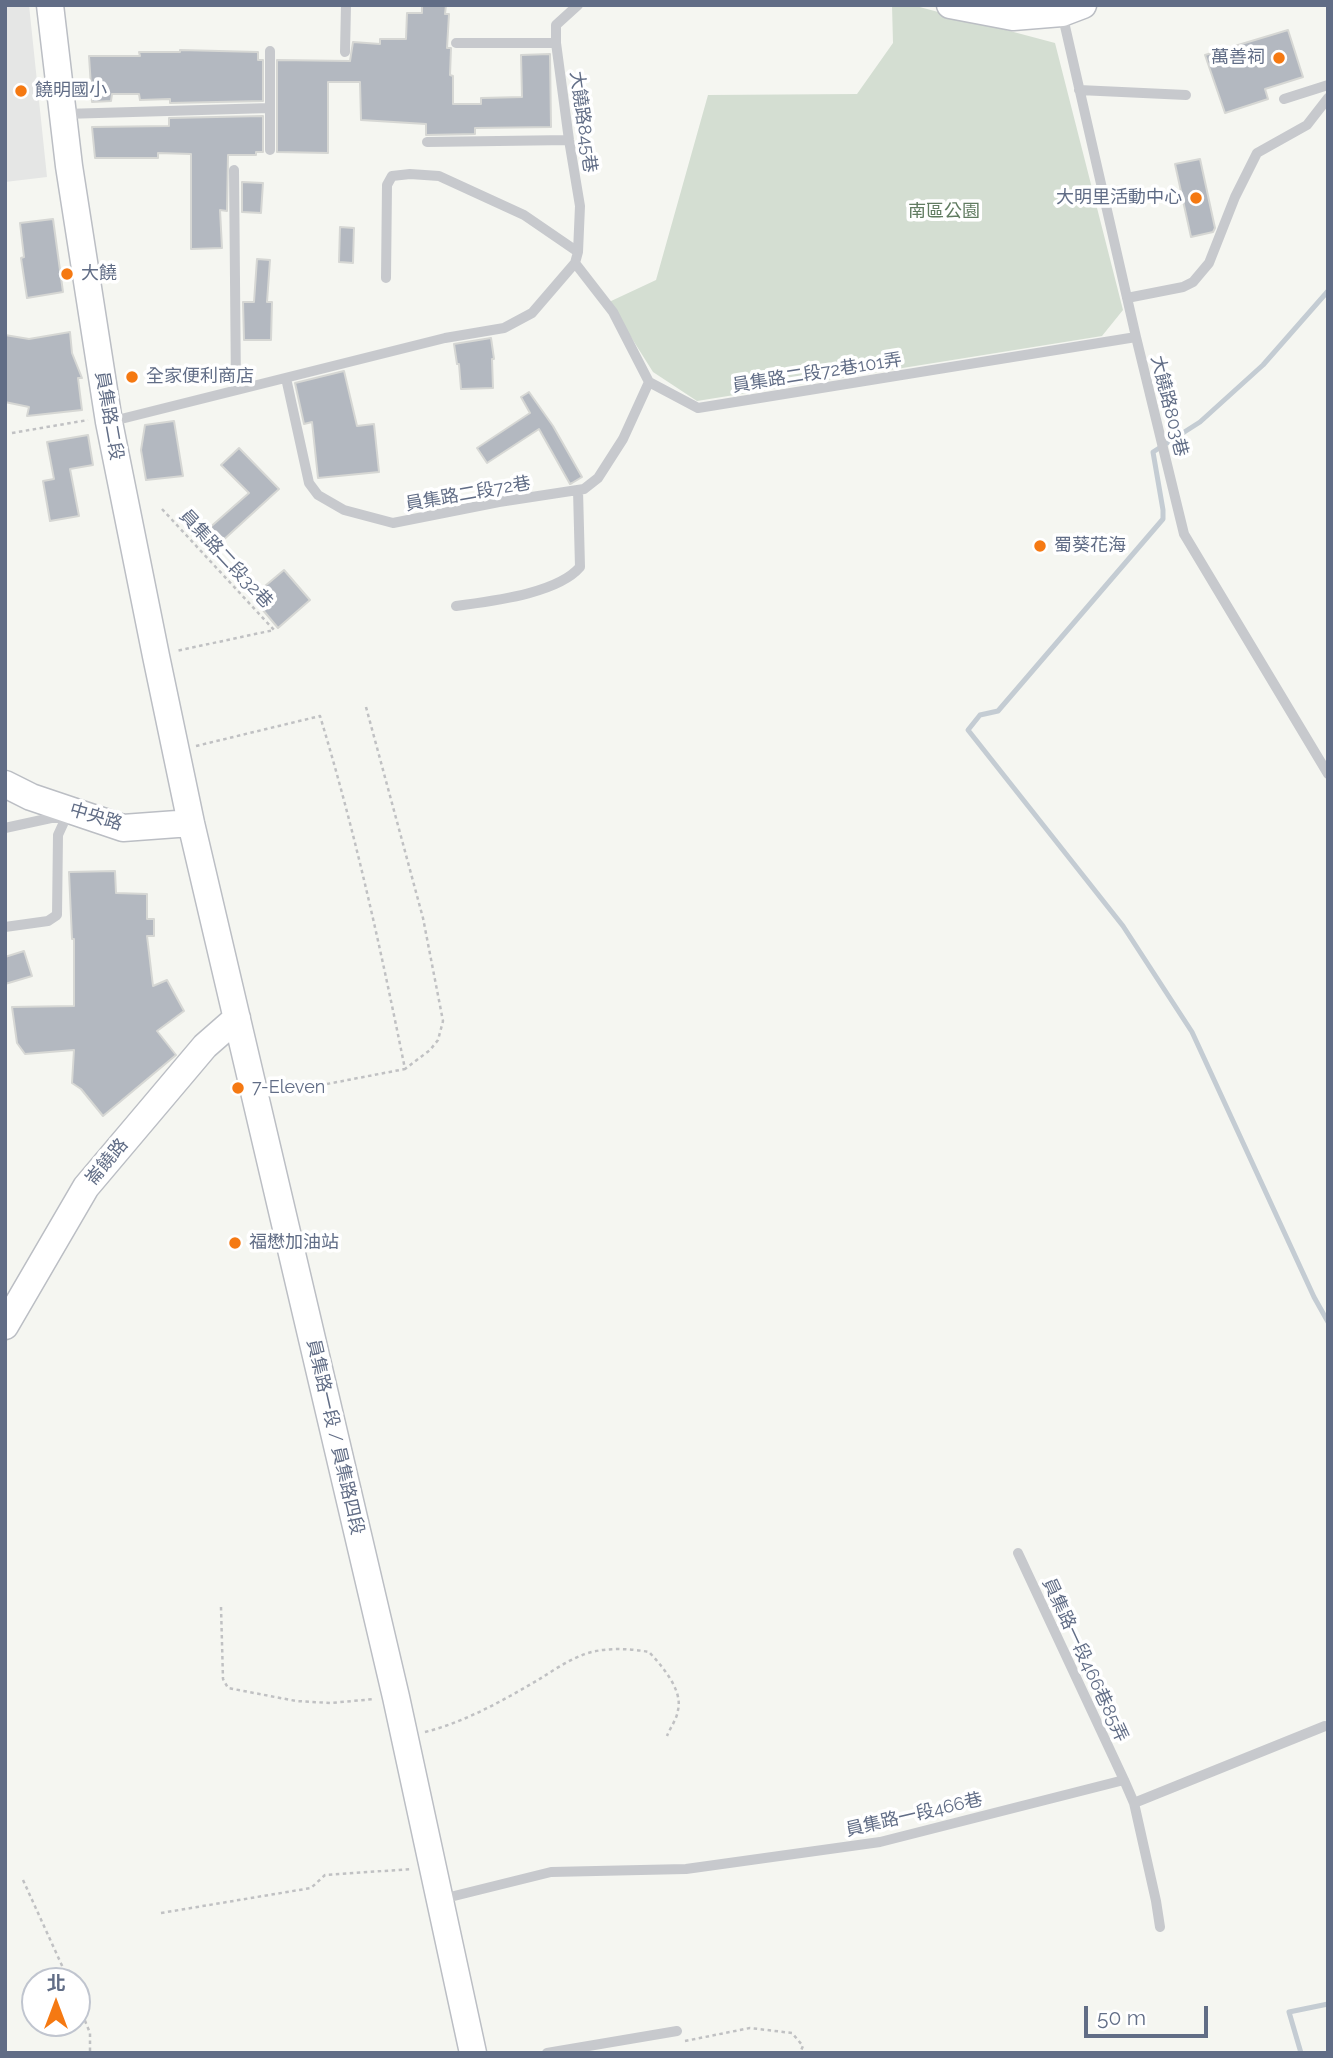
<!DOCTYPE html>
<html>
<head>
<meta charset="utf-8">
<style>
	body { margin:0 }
	#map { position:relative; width:1333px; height:2058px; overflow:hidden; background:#f5f6f1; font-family:Raleway,"Noto Sans TC",sans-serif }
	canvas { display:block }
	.frame { position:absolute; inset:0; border:7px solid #616d86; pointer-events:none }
	.north { position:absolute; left:21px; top:1967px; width:70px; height:70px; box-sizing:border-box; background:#fff; border:2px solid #c0c5cf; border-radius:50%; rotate:0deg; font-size:19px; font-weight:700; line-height:28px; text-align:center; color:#616d86 }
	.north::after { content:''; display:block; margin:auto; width:24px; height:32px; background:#f57912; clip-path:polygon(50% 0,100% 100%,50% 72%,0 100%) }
	.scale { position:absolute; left:1084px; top:2006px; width:124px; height:32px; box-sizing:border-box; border:4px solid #616d86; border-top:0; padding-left:9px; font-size:21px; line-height:24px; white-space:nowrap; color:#616d86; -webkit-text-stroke:5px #fff; paint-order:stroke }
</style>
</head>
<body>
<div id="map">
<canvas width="1333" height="2058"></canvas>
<div class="frame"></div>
<div class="north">北</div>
<div class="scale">50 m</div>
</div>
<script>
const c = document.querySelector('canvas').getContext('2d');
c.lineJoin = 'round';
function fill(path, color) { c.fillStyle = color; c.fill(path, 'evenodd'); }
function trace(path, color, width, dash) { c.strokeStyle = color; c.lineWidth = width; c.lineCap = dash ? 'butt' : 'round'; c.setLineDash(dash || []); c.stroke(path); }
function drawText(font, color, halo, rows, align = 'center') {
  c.font = font + ' Raleway,"Noto Sans TC",sans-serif'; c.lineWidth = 7; c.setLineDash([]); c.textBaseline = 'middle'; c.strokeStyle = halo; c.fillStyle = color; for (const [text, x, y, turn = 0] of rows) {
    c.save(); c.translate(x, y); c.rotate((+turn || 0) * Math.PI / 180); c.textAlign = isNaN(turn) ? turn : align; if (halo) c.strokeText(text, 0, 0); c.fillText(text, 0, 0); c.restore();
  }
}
fill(new Path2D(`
	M 5,5 L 29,5 L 47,177 L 5,182 Z`), '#e5e6e5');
fill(new Path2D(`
	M 892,5 L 912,5 L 1055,43 L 1123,310 L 1102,336 L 697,401 L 653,372 L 609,302 L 656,280 L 708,95 L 857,94 L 893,43 Z`), '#d4ded2');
trace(new Path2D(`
	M 1328,291 L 1263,365 L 1200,422 L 1153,452 L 1163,510 L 1163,519 L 998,711 L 980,715 L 968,730 L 1123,926 L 1192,1032 L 1314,1297 L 1328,1322
	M 1301,2053 L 1289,2012 L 1328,2004`), '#c4ccd3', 5);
const building = new Path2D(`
	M 422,5 L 446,5 L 445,14 L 449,14 L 447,48 L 451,48 L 450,75 L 453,76 L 453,104 L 481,104 L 481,98 L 522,97 L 521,55 L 550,54 L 551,127 L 475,128 L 475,134 L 426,135 L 426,124 L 361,120 L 360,82 L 328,82 L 328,153 L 277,152 L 277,60 L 350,61 L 353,42 L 380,44 L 380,39 L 406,39 L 407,13 L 422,13 Z
	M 1288,30 L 1303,77 L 1265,89 L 1268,99 L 1225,113 L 1205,55 Z
	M 180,50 L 258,52 L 258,60 L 263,60 L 263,101 L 170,103 L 170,99 L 140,100 L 139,94 L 112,94 L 111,101 L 92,102 L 89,56 L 140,56 L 139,52 L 180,52 Z
	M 263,116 L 263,152 L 256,152 L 256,155 L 228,155 L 227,211 L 220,210 L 222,248 L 191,249 L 191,154 L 158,153 L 158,158 L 95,158 L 92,127 L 169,126 L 169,118 Z
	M 1200,159 L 1215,228 L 1213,232 L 1191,237 L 1175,164 Z
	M 242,182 L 263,183 L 261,213 L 242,212 Z
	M 53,219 L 63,292 L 27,298 L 21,258 L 24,257 L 20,223 Z
	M 340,227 L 354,228 L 353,263 L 339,262 Z
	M 257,259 L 270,260 L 267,302 L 272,302 L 271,340 L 244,340 L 243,302 L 254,302 Z
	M 70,332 L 72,353 L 82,378 L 78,378 L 82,410 L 27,416 L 29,407 L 5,402 L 5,335 L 29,339 Z
	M 491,338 L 494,359 L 492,359 L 493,388 L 461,389 L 459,364 L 457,364 L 454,344 Z
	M 344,371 L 357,426 L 374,424 L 379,472 L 318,478 L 312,422 L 304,424 L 295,383 Z
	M 529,392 L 553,426 L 582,477 L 572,483 L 570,484 L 539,429 L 487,463 L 477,448 L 530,413 L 521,397 Z
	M 174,421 L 183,476 L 146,480 L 141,450 L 145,425 Z
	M 88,435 L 93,465 L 70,469 L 79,516 L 50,521 L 43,481 L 54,479 L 47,442 Z
	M 239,448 L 279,489 L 220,543 L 207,530 L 249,493 L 221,465 Z
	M 284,570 L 310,600 L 278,628 L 252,597 Z
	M 115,871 L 116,893 L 147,894 L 147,919 L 154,919 L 154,936 L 147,936 L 153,986 L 167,980 L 184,1011 L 157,1031 L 176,1055 L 103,1116 L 81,1089 L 72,1083 L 74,1050 L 25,1054 L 17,1043 L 12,1007 L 74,1006 L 74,939 L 72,939 L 69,872 Z
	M 24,951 L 32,976 L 5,984 L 5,957 Z`);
fill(building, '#b3b8c0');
trace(building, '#d6d7d4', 2);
const secondary = new Path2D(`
	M 50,5 L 69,166 L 109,422 L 156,656 L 191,823 L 396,1697 L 473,2053
	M 950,5 L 1013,17 L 1062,13 L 1083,5
	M 5,784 L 31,797 L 123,828 L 191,823
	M 5,1326 L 86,1187 L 205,1046 L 237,1018`);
trace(secondary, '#bbbec4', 29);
trace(new Path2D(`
	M 12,433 L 88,420
	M 162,509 L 274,630 L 176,651
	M 366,707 L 423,918 L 443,1021 L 438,1040 L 430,1050 L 405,1069
	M 196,746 L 320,716 C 355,831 381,950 405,1069 L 275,1094
	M 221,1607 L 223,1679 L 228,1688 L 296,1701 L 330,1703 L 375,1699
	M 425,1732 C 465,1722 502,1701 538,1680 C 551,1672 565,1662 580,1656 C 600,1647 628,1648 649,1652 C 662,1666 683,1690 678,1710 C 677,1719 670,1728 667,1736
	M 23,1880 L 69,1981
	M 161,1913 L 311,1888 L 325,1875 L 412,1869
	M 77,2001 L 90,2033 L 90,2053
	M 685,2041 L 750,2028 L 792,2033 L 803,2046 L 800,2053`), '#c0c1c3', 2.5, [3.5, 3.5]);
trace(new Path2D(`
	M 1062,13 L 1136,337 L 1184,534 L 1328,774
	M 456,43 L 556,43
	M 270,51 L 270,150
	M 345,52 L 346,5
	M 1079,90 L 1186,95
	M 1284,99 L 1328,85
	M 64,114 L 270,108
	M 427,142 L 569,140
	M 234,170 L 236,390
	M 575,263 L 613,312 L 649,382 L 698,408 L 1136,337
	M 386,278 L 387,185 L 392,176 L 410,174 L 439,176 L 524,215 L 578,252
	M 1127,298 L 1183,287 L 1193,282 L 1209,263 L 1235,197 L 1257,153 L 1307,125 L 1328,98
	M 286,378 L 309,483 L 318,495 L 344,510 L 393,523 L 499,502 L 584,489 L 598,478 L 623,439 L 649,382
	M 109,422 L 445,338 L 504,328 L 532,313 L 575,263 L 578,252 L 580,206 L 569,140 L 556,43 L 556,25 L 578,5
	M 456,606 C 491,601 557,594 580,567 L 578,490
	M 5,828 L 51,818 L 63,818
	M 5,927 L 48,921 L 57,915 L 58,835 L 69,811
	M 1018,1553 L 1124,1780
	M 1134,1803 L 1156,1901 L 1160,1927
	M 442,1899 L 551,1872 L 686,1869 L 880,1842 L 1124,1780 L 1134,1803 L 1325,1726
	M 547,2053 L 677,2031`), '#c7c9cd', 10);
trace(secondary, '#fff', 26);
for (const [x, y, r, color] of [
	[1279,58,7,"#f57912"],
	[21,91,7,"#f57912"],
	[1196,198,7,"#f57912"],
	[67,274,7,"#f57912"],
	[132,377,7,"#f57912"],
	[1040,546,7,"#f57912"],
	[238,1088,7,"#f57912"],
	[235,1243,7,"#f57912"]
]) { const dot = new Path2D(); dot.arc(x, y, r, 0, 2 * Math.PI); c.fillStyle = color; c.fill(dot); trace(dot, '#fff', 2.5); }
drawText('18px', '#616d86', '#fff', [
	["萬善祠",1265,58,"right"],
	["饒明國小",35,91],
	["大明里活動中心",1182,198,"right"],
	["大饒",81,274],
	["全家便利商店",146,377],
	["蜀葵花海",1054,546],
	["7-Eleven",252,1088],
	["福懋加油站",249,1243]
], 'left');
drawText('18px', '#616d86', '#fff', [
	["大饒路845巷",583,122,82],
	["員集路二段72巷101弄",817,373,-9],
	["大饒路803巷",1169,406,76],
	["員集路二段",109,416,80],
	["員集路二段72巷",468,494,-10],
	["員集路二段32巷",226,559,47],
	["中央路",96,817,17],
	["崙饒路",107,1162,-50],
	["員集路一段 / 員集路四段",335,1437,77],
	["員集路一段466巷85弄",1085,1660,65],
	["員集路一段466巷",914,1815,-13]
]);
drawText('18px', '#617c61', '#fff', [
	["南區公園",944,212]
]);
</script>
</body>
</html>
